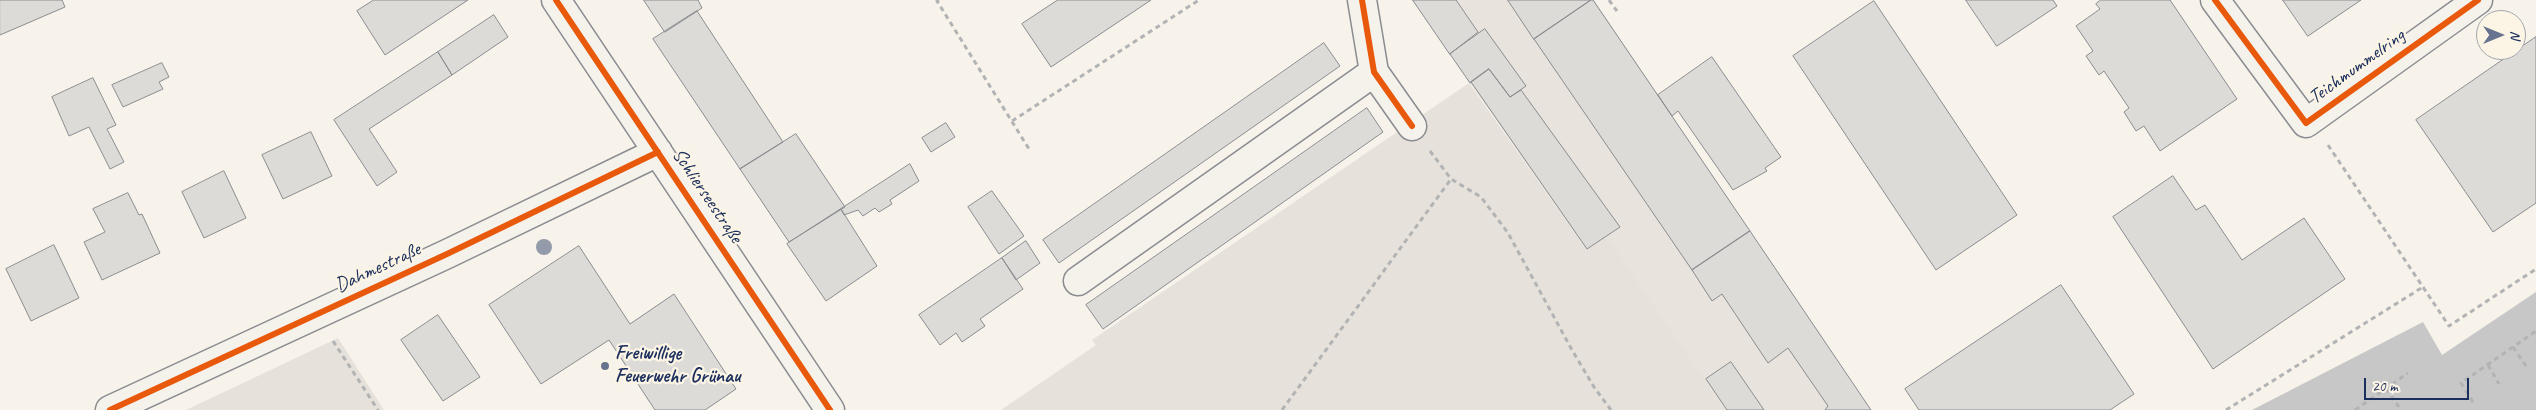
<!DOCTYPE html>
<html>
<head>
<meta charset="utf-8">
<style>
	body { margin:0 }
	#map { position:relative; width:2536px; height:410px; overflow:hidden; background:#f7f3ea; font-family:Caveat,sans-serif }
	canvas { display:block }
	.north { position:absolute; left:2476px; top:10px; width:50px; height:50px; box-sizing:border-box; background:#fcf5e5; border:1px solid #a2a6af; border-radius:50%; rotate:90deg; font-size:14px; font-weight:700; line-height:20px; text-align:center; color:#1b2f5e }
	.north::after { content:''; display:block; margin:auto; width:18px; height:22px; background:#68748f; clip-path:polygon(50% 0,100% 100%,50% 72%,0 100%) }
	.scale { position:absolute; left:2364px; top:378px; width:105px; height:22px; box-sizing:border-box; border:2px solid #1b2f5e; border-top:0; padding-left:6px; font-size:15px; line-height:18px; white-space:nowrap; color:#1b2f5e; -webkit-text-stroke:4px #fcf5e5; paint-order:stroke }
</style>
</head>
<body>
<div id="map">
<canvas width="2536" height="410"></canvas>
<div class="north">N</div>
<div class="scale">20 m</div>
</div>
<script>
const c = document.querySelector('canvas').getContext('2d');
c.lineJoin = 'round';
function fill(path, color) { c.fillStyle = color; c.fill(path, 'evenodd'); }
function trace(path, color, width, dash) { c.strokeStyle = color; c.lineWidth = width; c.lineCap = dash ? 'butt' : 'round'; c.setLineDash(dash || []); c.stroke(path); }
function drawText(font, color, halo, rows, align = 'center') {
  c.font = font + ' Caveat,sans-serif'; c.lineWidth = 4.5; c.setLineDash([]); c.textBaseline = 'middle'; c.strokeStyle = halo; c.fillStyle = color; for (const [text, x, y, turn = 0] of rows) {
    c.save(); c.translate(x, y); c.rotate((+turn || 0) * Math.PI / 180); c.textAlign = isNaN(turn) ? turn : align; if (halo) c.strokeText(text, 0, 0); c.fillText(text, 0, 0); c.restore();
  }
}
fill(new Path2D(`
	M 1412,0 L 1594,0 L 1871,410 L 1725,410 L 1606,236 L 1586,249 Z`), '#e8e4dd');
fill(new Path2D(`
	M 1469,83 L 1586,249 L 1606,235 L 1725,410 L 1001,410 L 1096,345 L 1092,340 Z
	M 338,338 L 384,410 L 186,410 Z`), '#e6e2db');
fill(new Path2D(`
	M 2536,292 L 2536,410 L 2252,410 L 2423,322 L 2442,355 Z`), '#c7c7c7');
const building = new Path2D(`
	M 0,0 L 62,0 L 65,7 L 0,35 Z
	M 374,0 L 468,0 L 385,55 L 357,11 Z
	M 644,0 L 698,0 L 702,8 L 665,32 Z
	M 1058,0 L 1151,0 L 1051,67 L 1022,24 Z
	M 1413,0 L 1456,0 L 1478,32 L 1450,54 Z
	M 1508,0 L 1591,0 L 1534,39 Z
	M 1591,0 L 1593,0 L 1750,231 L 1692,270 L 1534,39 Z
	M 1966,0 L 2053,0 L 2057,6 L 1997,46 Z
	M 2101,0 L 2170,0 L 2237,99 L 2160,151 L 2144,126 L 2136,131 L 2124,112 L 2129,108 L 2104,71 L 2099,75 L 2086,56 L 2093,51 L 2076,26 L 2100,9 L 2096,4 Z
	M 2283,0 L 2361,0 L 2308,36 Z
	M 1874,1 L 2017,215 L 1936,270 L 1793,56 Z
	M 697,11 L 783,142 L 740,169 L 653,39 Z
	M 494,15 L 508,37 L 452,75 L 438,52 Z
	M 1485,29 L 1526,86 L 1510,97 L 1489,69 L 1470,83 L 1450,54 Z
	M 2536,37 L 2536,203 L 2493,232 L 2416,120 Z
	M 1324,43 L 1340,66 L 1059,263 L 1043,240 Z
	M 438,52 L 452,75 L 369,129 L 397,172 L 377,186 L 334,120 Z
	M 1712,57 L 1781,157 L 1765,168 L 1767,171 L 1733,190 L 1678,111 L 1672,116 L 1658,95 Z
	M 162,63 L 169,77 L 159,82 L 163,89 L 123,107 L 112,85 Z
	M 1489,69 L 1510,97 L 1521,90 L 1620,227 L 1587,249 L 1471,82 Z
	M 93,78 L 116,125 L 107,129 L 124,162 L 110,169 L 89,127 L 69,136 L 52,97 Z
	M 1367,108 L 1383,132 L 1103,329 L 1086,305 Z
	M 946,123 L 955,137 L 931,152 L 922,138 Z
	M 311,132 L 332,176 L 283,199 L 262,155 Z
	M 796,134 L 845,207 L 789,242 L 740,169 Z
	M 910,164 L 919,181 L 890,200 L 892,204 L 879,212 L 875,208 L 863,216 L 858,210 L 844,215 L 841,209 Z
	M 224,171 L 246,218 L 204,238 L 182,192 Z
	M 2173,176 L 2196,210 L 2205,205 L 2242,260 L 2304,218 L 2345,279 L 2213,369 L 2113,217 Z
	M 992,191 L 1024,236 L 999,254 L 968,207 Z
	M 128,193 L 139,215 L 142,214 L 160,253 L 102,280 L 84,242 L 105,232 L 93,209 Z
	M 841,209 L 877,266 L 826,301 L 787,244 Z
	M 1750,231 L 1777,271 L 1871,410 L 1825,410 L 1828,406 L 1788,348 L 1768,363 L 1722,294 L 1712,301 L 1692,270 Z
	M 1026,241 L 1040,263 L 1016,280 L 1002,258 Z
	M 54,245 L 79,298 L 31,321 L 6,269 Z
	M 579,246 L 630,324 L 674,294 L 736,389 L 705,410 L 655,410 L 609,340 L 541,384 L 489,305 Z
	M 1002,258 L 1023,289 L 980,319 L 985,326 L 962,342 L 956,333 L 940,345 L 919,315 Z
	M 2061,285 L 2134,394 L 2110,410 L 1919,410 L 1905,389 Z
	M 438,315 L 480,377 L 443,401 L 401,340 Z
	M 1731,362 L 1764,410 L 1727,410 L 1706,379 Z`);
fill(building, '#dddbd7');
trace(building, '#8a8c91', 1);
const minor = new Path2D(`
	M 556,0 L 830,410
	M 1362,0 L 1374,72 L 1412,126
	M 2215,0 L 2306,123 L 2478,0
	M 1078,281 L 1374,72
	M 110,410 L 447,254 L 658,152`);
trace(minor, '#8a8c91', 31);
trace(new Path2D(`
	M 939,0 L 937,1 L 1029,149
	M 1609,0 L 1617,11
	M 1012,121 L 1199,0
	M 2328,145 L 2449,326 L 2536,269
	M 1430,151 L 1451,179 L 1481,197 L 1508,233 L 1572,350 L 1594,387 L 1611,410
	M 333,341 L 378,410
	M 2513,347 L 2526,366
	M 2488,365 L 2499,384
	M 2386,388 L 2401,410
	M 2473,402 L 2461,383 L 2536,331
	M 1282,410 L 1451,179
	M 2226,410 L 2423,287
	M 2355,410 L 2408,373`), '#b2b3b4', 3, [5, 4]);
trace(minor, '#f5f2ec', 28);
trace(new Path2D(`
	M 556,0 L 830,410
	M 1362,0 L 1374,72 L 1412,126
	M 2215,0 L 2306,123 L 2478,0
	M 110,410 L 447,254 L 658,152`), '#e8590c', 6);
c.fillStyle = '#939aaa';
for (const [x, y] of [
	[544,247]
]) { c.beginPath(); c.arc(x, y, 8, 0, 2 * Math.PI); c.fill(); }
for (const [x, y, r, color] of [
	[605,366,5,"#68748f"]
]) { const dot = new Path2D(); dot.arc(x, y, r, 0, 2 * Math.PI); c.fillStyle = color; c.fill(dot); trace(dot, '#fcf5e5', 2); }
drawText('20px', '#1b2f5e', '#fcf5e5', [
	["Teichmummelring",2357,67,-36],
	["Schlierseestraße",707,196,56],
	["Dahmestraße",378,268,-25]
]);
drawText('bold 20px', '#1b2f5e', '#fcf5e5', [
	["Freiwillige",615,354],
	["Feuerwehr Grünau",615,377]
], 'left');
</script>
</body>
</html>
